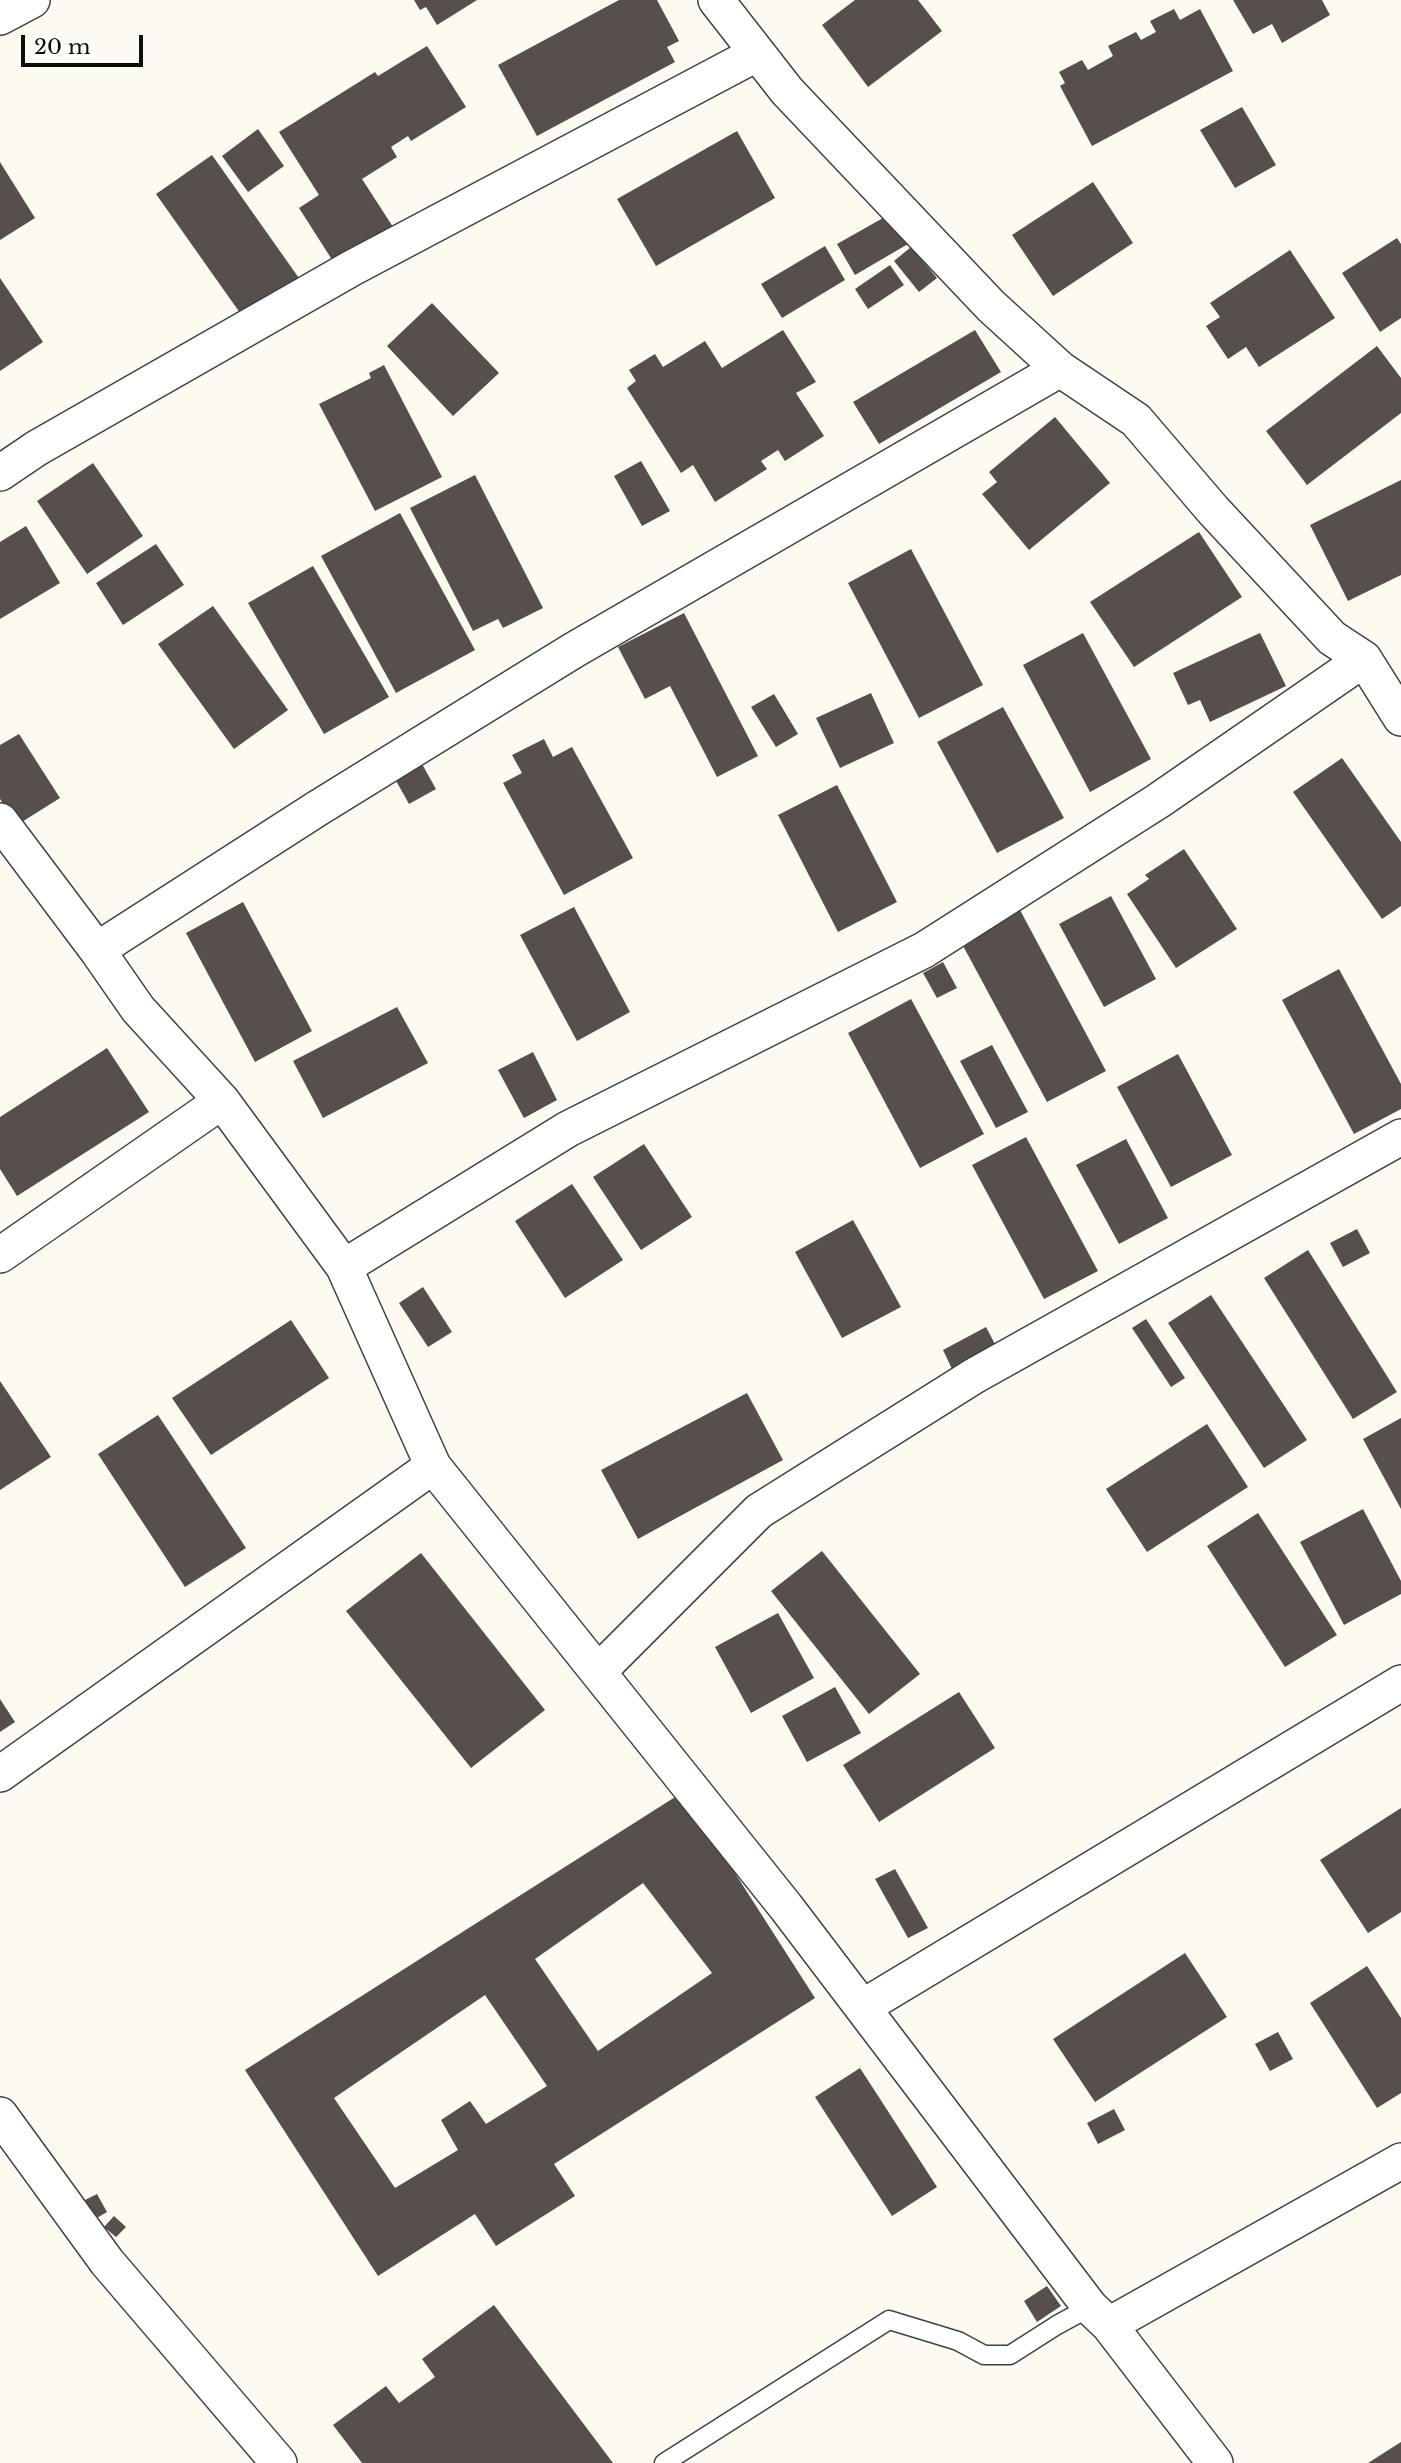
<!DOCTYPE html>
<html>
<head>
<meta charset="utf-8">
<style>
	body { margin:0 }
	#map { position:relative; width:1401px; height:2463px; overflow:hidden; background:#fdfaf1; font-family:"Libre Baskerville",serif }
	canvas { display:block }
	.scale { position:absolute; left:21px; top:35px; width:122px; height:32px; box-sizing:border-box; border:4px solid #0e0e0e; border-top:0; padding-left:9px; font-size:21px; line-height:24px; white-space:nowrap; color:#0e0e0e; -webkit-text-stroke:5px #fff; paint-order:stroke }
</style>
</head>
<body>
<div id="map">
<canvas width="1401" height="2463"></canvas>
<div class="scale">20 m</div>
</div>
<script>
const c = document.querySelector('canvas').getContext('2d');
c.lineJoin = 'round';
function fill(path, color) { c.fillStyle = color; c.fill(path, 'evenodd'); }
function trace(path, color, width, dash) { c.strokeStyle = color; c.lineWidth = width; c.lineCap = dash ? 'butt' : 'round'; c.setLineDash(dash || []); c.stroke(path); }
fill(new Path2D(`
	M 414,0 L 477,0 L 437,25 L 426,7 L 420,10 Z
	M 619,0 L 657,0 L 679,41 L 667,47 L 675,62 L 537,136 L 498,65 Z
	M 855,0 L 918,0 L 942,31 L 868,87 L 822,25 Z
	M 1233,0 L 1322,0 L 1330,15 L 1282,43 L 1272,24 L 1253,34 Z
	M 1174,9 L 1180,20 L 1200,9 L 1233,71 L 1092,146 L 1060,86 L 1065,83 L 1059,72 L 1082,60 L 1088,70 L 1113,56 L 1108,46 L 1136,32 L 1141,40 L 1156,32 L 1150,21 Z
	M 427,46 L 466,107 L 411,141 L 408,136 L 391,147 L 397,157 L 362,179 L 395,230 L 336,266 L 299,208 L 319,195 L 279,132 L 375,72 L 378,76 Z
	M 1242,107 L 1276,165 L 1235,188 L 1200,130 Z
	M 258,129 L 284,166 L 248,192 L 222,156 Z
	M 737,131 L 775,198 L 656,266 L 617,199 Z
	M 212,155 L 301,281 L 245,320 L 156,194 Z
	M 0,162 L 35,218 L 0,240 Z
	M 1093,182 L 1133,243 L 1053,296 L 1012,235 Z
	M 890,214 L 908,244 L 855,275 L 837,244 Z
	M 1397,238 L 1401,244 L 1401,318 L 1380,332 L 1342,273 Z
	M 825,246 L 845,280 L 782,318 L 761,284 Z
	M 911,247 L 937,278 L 919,292 L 894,261 Z
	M 1290,250 L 1335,318 L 1259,367 L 1246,347 L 1228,359 L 1206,326 L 1220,317 L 1210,303 Z
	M 890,265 L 904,285 L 868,309 L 855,289 Z
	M 0,278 L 43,342 L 0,371 Z
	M 432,303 L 499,373 L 453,416 L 387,346 Z
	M 783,330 L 816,382 L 796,393 L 824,436 L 785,461 L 778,450 L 761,461 L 767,469 L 715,502 L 693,465 L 681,473 L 627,388 L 636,381 L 629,370 L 655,354 L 663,367 L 705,341 L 722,368 Z
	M 975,330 L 1001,372 L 879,444 L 853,402 Z
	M 1377,346 L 1401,378 L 1401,413 L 1307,485 L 1266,431 Z
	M 384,365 L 442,477 L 375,511 L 319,404 L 371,378 L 369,373 Z
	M 1055,417 L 1110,483 L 1029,550 L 982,494 L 997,482 L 989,472 Z
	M 641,461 L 670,511 L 642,526 L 614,476 Z
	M 93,463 L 143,536 L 87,574 L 37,501 Z
	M 475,475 L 543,608 L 503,628 L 498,619 L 473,631 L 410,508 Z
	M 1401,480 L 1401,575 L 1348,601 L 1310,525 Z
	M 400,513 L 475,650 L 396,693 L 321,556 Z
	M 26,526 L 60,583 L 0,619 L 0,542 Z
	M 1199,532 L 1242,597 L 1134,667 L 1090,602 Z
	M 156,544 L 184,585 L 123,625 L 96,583 Z
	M 911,549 L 983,685 L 919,718 L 848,583 Z
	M 313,566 L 389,697 L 324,734 L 248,603 Z
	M 213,606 L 288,710 L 234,749 L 158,644 Z
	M 684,613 L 758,756 L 717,777 L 670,686 L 645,699 L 618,647 Z
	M 1083,633 L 1151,759 L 1090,792 L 1023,665 Z
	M 1260,633 L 1286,686 L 1210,722 L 1200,700 L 1188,705 L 1173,673 Z
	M 871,693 L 894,743 L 840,768 L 816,718 Z
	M 774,694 L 798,734 L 776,747 L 751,707 Z
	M 1003,707 L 1064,818 L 997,853 L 937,742 Z
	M 19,734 L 60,798 L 17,825 L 0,799 L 0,745 Z
	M 544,739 L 553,757 L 572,747 L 633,858 L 564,895 L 503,783 L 522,773 L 512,755 Z
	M 1342,758 L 1401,842 L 1401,906 L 1382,919 L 1293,792 Z
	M 422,764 L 436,789 L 409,804 L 395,779 Z
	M 837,785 L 897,902 L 838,932 L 778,815 Z
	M 1184,849 L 1237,929 L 1176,968 L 1127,894 L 1149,879 L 1145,875 Z
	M 1111,896 L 1156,979 L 1104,1007 L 1059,924 Z
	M 243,902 L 312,1031 L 255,1062 L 186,933 Z
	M 574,907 L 630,1012 L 577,1041 L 520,935 Z
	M 1020,910 L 1106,1071 L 1047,1102 L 961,942 Z
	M 943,962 L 957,988 L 937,998 L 923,973 Z
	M 1339,969 L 1401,1084 L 1401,1109 L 1354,1134 L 1282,1000 Z
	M 911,999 L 984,1134 L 920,1168 L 848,1033 Z
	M 397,1007 L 428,1063 L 323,1118 L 293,1061 Z
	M 992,1045 L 1028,1112 L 996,1128 L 960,1061 Z
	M 107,1048 L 149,1112 L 17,1196 L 0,1169 L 0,1117 Z
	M 533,1052 L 557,1100 L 524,1118 L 498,1070 Z
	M 1178,1054 L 1232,1155 L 1171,1187 L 1117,1087 Z
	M 1026,1137 L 1098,1271 L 1044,1299 L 972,1165 Z
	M 1126,1139 L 1168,1218 L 1119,1244 L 1076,1165 Z
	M 644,1144 L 692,1217 L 641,1250 L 593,1177 Z
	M 572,1184 L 623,1260 L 565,1298 L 515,1221 Z
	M 853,1220 L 901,1307 L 842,1338 L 795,1252 Z
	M 1357,1229 L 1370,1253 L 1343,1267 L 1330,1243 Z
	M 1308,1250 L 1397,1392 L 1353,1419 L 1264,1278 Z
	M 423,1287 L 452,1332 L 428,1347 L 399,1303 Z
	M 1211,1295 L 1307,1440 L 1264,1468 L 1168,1323 Z
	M 1146,1319 L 1185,1378 L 1171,1387 L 1132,1328 Z
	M 291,1320 L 329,1378 L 211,1455 L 172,1398 Z
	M 986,1327 L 996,1346 L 952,1369 L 943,1350 Z
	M 0,1381 L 51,1457 L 0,1490 Z
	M 747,1393 L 783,1460 L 638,1539 L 601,1470 Z
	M 158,1415 L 246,1548 L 185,1587 L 98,1454 Z
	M 1401,1418 L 1401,1509 L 1363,1439 Z
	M 1207,1424 L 1248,1487 L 1147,1552 L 1106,1489 Z
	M 1363,1509 L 1401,1581 L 1401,1594 L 1344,1625 L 1300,1542 Z
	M 1258,1513 L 1337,1635 L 1285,1667 L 1207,1546 Z
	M 822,1551 L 920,1674 L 869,1714 L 771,1591 Z
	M 421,1553 L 545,1710 L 471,1768 L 346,1611 Z
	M 778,1613 L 814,1678 L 751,1713 L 715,1647 Z
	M 835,1687 L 861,1733 L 807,1762 L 782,1716 Z
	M 959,1692 L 995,1748 L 879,1822 L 843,1765 Z
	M 0,1699 L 15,1722 L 0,1732 Z
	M 683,1792 L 815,1998 L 554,2164 L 575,2196 L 496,2246 L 475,2214 L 378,2276 L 245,2070 ZM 643,1883 L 712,1973 L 598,2051 L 535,1959 ZM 485,1995 L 547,2086 L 486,2124 L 470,2101 L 441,2120 L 458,2150 L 395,2188 L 334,2098 Z
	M 1401,1808 L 1401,1912 L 1368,1933 L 1320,1860 Z
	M 895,1869 L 928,1928 L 908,1938 L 875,1879 Z
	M 1185,1953 L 1227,2017 L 1095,2102 L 1053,2039 Z
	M 1367,1966 L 1401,2018 L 1401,2093 L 1377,2108 L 1310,2003 Z
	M 1278,2032 L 1293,2059 L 1270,2071 L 1255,2044 Z
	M 860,2068 L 937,2187 L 892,2216 L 815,2097 Z
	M 1114,2109 L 1125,2130 L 1098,2144 L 1087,2123 Z
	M 97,2194 L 107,2212 L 95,2219 L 85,2200 Z
	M 114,2216 L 126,2227 L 116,2237 L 104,2227 Z
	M 1047,2286 L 1061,2306 L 1037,2322 L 1024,2301 Z
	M 494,2305 L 613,2463 L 362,2463 L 333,2425 L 386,2386 L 399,2403 L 435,2377 L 422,2359 Z
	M 1401,2442 L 1401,2463 L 1368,2463 Z`), '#564f4c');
const service = new Path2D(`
	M 664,2463 L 889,2320 L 958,2341 L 984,2355 L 1010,2355 L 1057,2325 L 1090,2307`);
const minor = new Path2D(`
	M 716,0 L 787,91 L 991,306 L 1060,369 L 1136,420 L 1213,510 L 1332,638 L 1364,659 L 1401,718
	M 0,17 L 32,0
	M 0,473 L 37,448 L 352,268 L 756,54
	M 0,821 L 97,950 L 138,1009 L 222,1101 L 344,1267 L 433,1466 L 786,1907 L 1090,2307 L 1109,2325 L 1215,2463
	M 97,950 L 318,808 L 574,650 L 1060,369
	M 0,1255 L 222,1101
	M 344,1267 L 568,1129 L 924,950 L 1158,801 L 1364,659
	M 598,1672 L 759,1511 L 974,1376 L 1401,1137
	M 0,1774 L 433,1466
	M 863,2007 L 1401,1683
	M 0,2115 L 107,2262 L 279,2463
	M 1109,2325 L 1401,2161`);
trace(service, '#414141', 21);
trace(minor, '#414141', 38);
trace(service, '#fff', 18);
trace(minor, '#fff', 35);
</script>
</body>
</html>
